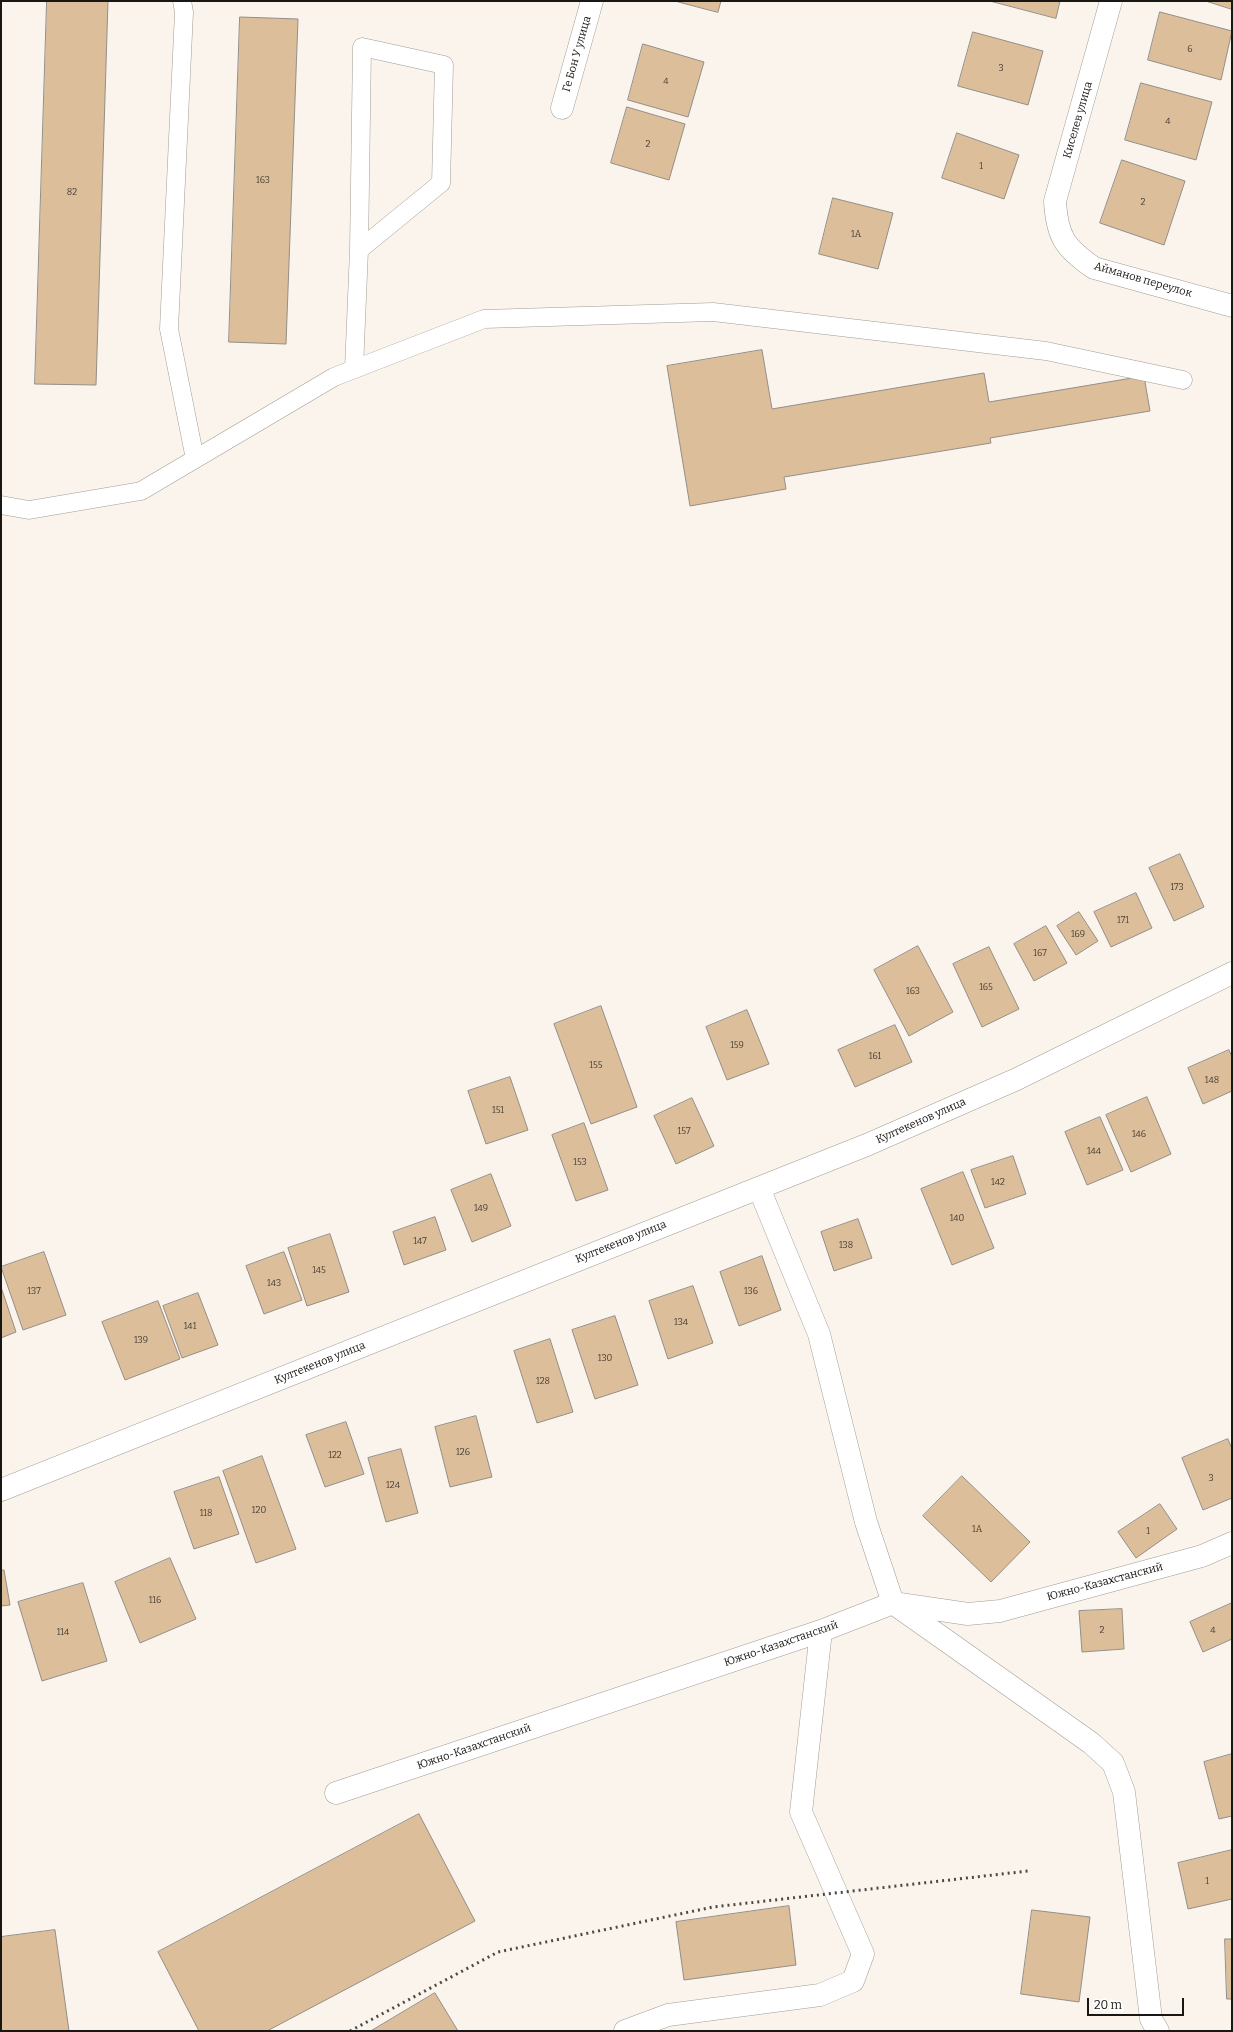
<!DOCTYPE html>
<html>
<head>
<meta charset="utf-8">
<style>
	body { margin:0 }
	#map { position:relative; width:1233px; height:2032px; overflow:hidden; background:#faf4ec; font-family:Bitter,serif }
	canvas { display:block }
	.frame { position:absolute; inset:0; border:2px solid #191714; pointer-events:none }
	.scale { position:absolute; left:1087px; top:1998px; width:97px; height:18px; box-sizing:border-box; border:2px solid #191714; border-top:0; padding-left:5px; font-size:12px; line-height:14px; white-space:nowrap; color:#191714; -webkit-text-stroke:3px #fff; paint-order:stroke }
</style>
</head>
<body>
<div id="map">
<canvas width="1233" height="2032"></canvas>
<div class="frame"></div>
<div class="scale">20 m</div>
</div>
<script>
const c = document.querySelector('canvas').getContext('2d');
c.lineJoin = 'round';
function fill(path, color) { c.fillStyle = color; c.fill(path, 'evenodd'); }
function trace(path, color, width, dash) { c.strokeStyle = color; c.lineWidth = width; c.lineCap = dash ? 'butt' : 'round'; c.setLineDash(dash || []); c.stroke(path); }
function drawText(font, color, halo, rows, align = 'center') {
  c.font = font + ' Bitter,serif'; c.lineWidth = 3; c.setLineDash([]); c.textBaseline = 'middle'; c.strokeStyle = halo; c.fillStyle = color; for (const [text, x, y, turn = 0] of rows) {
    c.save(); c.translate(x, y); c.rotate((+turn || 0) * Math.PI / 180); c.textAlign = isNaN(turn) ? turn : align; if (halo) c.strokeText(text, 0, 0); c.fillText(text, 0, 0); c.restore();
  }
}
const building = new Path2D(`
	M 47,1 L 108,1 L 96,385 L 35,384 Z
	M 675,1 L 721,1 L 718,12 Z
	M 990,1 L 1060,1 L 1056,18 Z
	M 1206,1 L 1232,1 L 1232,9 Z
	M 1160,12 L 1232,31 L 1221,80 L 1148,60 Z
	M 240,17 L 298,19 L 286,344 L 229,342 Z
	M 973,32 L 1043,51 L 1028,105 L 958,86 Z
	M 643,44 L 704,62 L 688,117 L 628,100 Z
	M 1141,83 L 1212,102 L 1196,160 L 1125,140 Z
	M 627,107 L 685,124 L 669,180 L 611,163 Z
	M 957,133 L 1019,155 L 1004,199 L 942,178 Z
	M 1122,160 L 1185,181 L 1164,245 L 1100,223 Z
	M 833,198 L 893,213 L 878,269 L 819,254 Z
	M 762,350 L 772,409 L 984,373 L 989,402 L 1144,376 L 1150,411 L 990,438 L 991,443 L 784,477 L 786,489 L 690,506 L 667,366 Z
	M 1180,854 L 1204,907 L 1174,921 L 1149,868 Z
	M 1136,893 L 1152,928 L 1111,947 L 1094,912 Z
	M 1079,912 L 1098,941 L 1076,955 L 1057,926 Z
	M 1046,926 L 1067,963 L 1034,981 L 1014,944 Z
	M 918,946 L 953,1012 L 909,1036 L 874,970 Z
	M 989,947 L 1019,1009 L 982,1027 L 953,964 Z
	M 601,1006 L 637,1107 L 591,1124 L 554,1024 Z
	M 747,1010 L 769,1064 L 727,1080 L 706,1027 Z
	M 895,1025 L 912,1062 L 855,1087 L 838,1050 Z
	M 1229,1050 L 1232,1057 L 1232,1091 L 1203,1104 L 1188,1068 Z
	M 510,1077 L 528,1130 L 486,1144 L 468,1091 Z
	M 1147,1097 L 1171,1154 L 1131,1172 L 1106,1115 Z
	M 692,1098 L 714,1146 L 676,1164 L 654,1116 Z
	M 1100,1117 L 1123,1170 L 1087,1185 L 1065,1132 Z
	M 584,1123 L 608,1190 L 576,1201 L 552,1135 Z
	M 1013,1156 L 1026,1194 L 985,1208 L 971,1170 Z
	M 963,1172 L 994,1248 L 952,1265 L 921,1189 Z
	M 491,1174 L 511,1226 L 472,1242 L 451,1190 Z
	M 435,1217 L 446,1250 L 404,1265 L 393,1232 Z
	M 858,1219 L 872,1258 L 834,1271 L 821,1232 Z
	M 330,1234 L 349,1292 L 307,1306 L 288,1248 Z
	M 44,1252 L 66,1315 L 23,1330 L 1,1267 Z
	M 284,1252 L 302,1300 L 264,1314 L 246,1266 Z
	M 762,1256 L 781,1310 L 739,1326 L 720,1272 Z
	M 693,1286 L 713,1343 L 668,1359 L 649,1301 Z
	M 1,1287 L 16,1332 L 1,1338 Z
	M 198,1293 L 218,1345 L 182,1358 L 163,1306 Z
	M 158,1301 L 180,1359 L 125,1380 L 102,1322 Z
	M 615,1316 L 638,1385 L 595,1399 L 572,1330 Z
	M 550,1339 L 573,1412 L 537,1423 L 514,1351 Z
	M 476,1416 L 492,1477 L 450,1487 L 435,1427 Z
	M 346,1422 L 364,1474 L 325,1487 L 306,1435 Z
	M 1228,1439 L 1232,1449 L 1232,1498 L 1203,1510 L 1182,1458 Z
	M 401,1449 L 418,1513 L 386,1522 L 368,1458 Z
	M 262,1456 L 296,1549 L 256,1563 L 223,1471 Z
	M 962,1476 L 1030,1542 L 991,1582 L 923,1516 Z
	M 219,1477 L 239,1534 L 194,1549 L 174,1492 Z
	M 1160,1504 L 1177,1529 L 1136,1558 L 1118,1532 Z
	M 170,1558 L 196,1619 L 140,1643 L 115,1582 Z
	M 1,1570 L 4,1570 L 10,1605 L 1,1606 Z
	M 83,1583 L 107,1661 L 42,1681 L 18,1602 Z
	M 1232,1603 L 1232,1639 L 1203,1652 L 1190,1622 Z
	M 1122,1609 L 1124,1649 L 1082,1652 L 1079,1611 Z
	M 1232,1754 L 1232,1816 L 1219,1819 L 1204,1762 Z
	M 419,1814 L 475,1921 L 267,2031 L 199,2031 L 158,1952 Z
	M 1232,1850 L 1232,1899 L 1188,1909 L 1178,1863 Z
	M 789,1906 L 796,1965 L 684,1980 L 676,1922 Z
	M 1032,1910 L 1090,1917 L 1079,2002 L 1021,1994 Z
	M 55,1930 L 69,2031 L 1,2031 L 1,1937 Z
	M 1225,1939 L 1232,1939 L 1232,1999 L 1227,1999 Z
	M 435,1993 L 458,2031 L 371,2031 Z`);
fill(building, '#dcbe9a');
trace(building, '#938e87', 1);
const service = new Path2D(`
	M 182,1 L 184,12 L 169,329 L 195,459
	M 354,369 L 359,250 L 362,47 L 444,65 L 441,183 L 359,250
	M 1,505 L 29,510 L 141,491 L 334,377 L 484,319 L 713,312 L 1046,351 L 1183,380`);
const minor = new Path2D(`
	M 1111,1 L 1055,201 C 1057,237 1065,248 1094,268 L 1232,306
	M 562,108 L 592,1
	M 759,1188 L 819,1334 L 866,1522 L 893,1603 L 1091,1743 L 1113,1763 L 1124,1792 L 1151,2019 L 1158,2031
	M 336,1793 L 821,1631 L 893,1603 L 968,1614 L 1000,1611 L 1202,1556 L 1232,1543
	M 625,2031 L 668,2015 L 820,1995 L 853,1981 L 863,1954 L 801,1812 L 821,1631`);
const tertiary = new Path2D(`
	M 1,1490 L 869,1144 L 1017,1079 L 1232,973`);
trace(service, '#a29c95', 19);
trace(minor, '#a29c95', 23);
trace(tertiary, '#a29c95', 23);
trace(service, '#fff', 18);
trace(minor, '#fff', 22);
trace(tertiary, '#fff', 22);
trace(new Path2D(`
	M 350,2031 L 498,1952 L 713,1907 L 1028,1871`), '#4c4945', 3, [2, 4]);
drawText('9px', '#4a4136', null, [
	["6",1190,49],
	["3",1001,68],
	["4",666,81],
	["4",1168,121],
	["2",648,144],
	["1",981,166],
	["163",263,180],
	["82",72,192],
	["2",1143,202],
	["1А",856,234],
	["173",1177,887],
	["171",1123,920],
	["169",1078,934],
	["167",1040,953],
	["165",986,987],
	["163",913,991],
	["159",737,1045],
	["161",875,1056],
	["155",596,1065],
	["148",1212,1080],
	["151",498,1110],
	["157",684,1131],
	["146",1139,1134],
	["144",1094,1151],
	["153",580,1162],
	["142",998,1182],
	["149",481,1208],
	["140",957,1218],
	["147",420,1241],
	["138",846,1245],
	["145",319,1270],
	["143",274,1283],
	["137",34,1291],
	["136",751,1291],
	["134",681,1322],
	["141",190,1326],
	["139",141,1340],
	["130",605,1358],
	["128",543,1381],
	["126",463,1452],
	["122",335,1455],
	["3",1211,1478],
	["124",393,1485],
	["120",259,1510],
	["118",206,1513],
	["1А",977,1529],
	["1",1148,1531],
	["116",155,1600],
	["2",1102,1630],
	["4",1213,1630],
	["114",63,1632],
	["1",1207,1881]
]);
drawText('11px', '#191714', '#fff', [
	["Ге Бон У улица",577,54,-74],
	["Киселев улица",1078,120,-74],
	["Айманов переулок",1143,280,16],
	["Култекенов улица",921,1121,-24],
	["Култекенов улица",621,1242,-22],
	["Култекенов улица",320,1363,-22],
	["Южно-Казахстанский",1105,1582,-15],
	["Южно-Казахстанский",781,1644,-19],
	["Южно-Казахстанский",474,1747,-19]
]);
</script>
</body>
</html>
